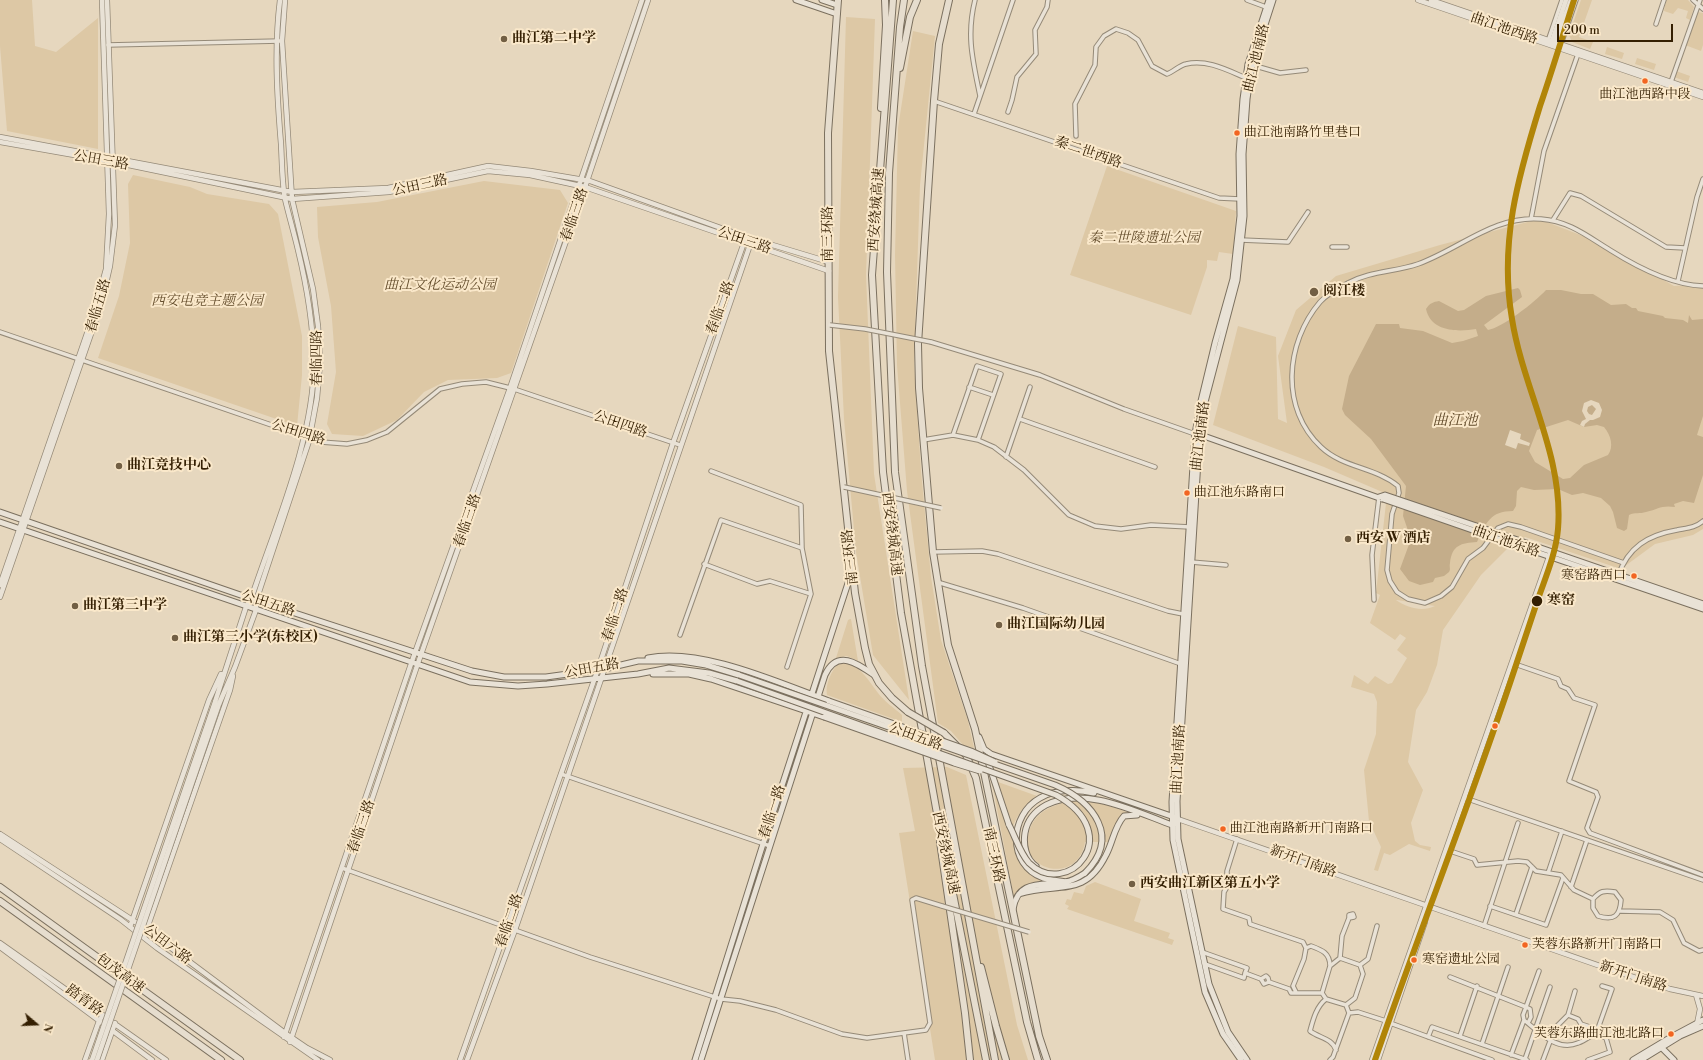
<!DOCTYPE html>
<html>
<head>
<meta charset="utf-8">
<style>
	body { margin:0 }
	#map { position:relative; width:1703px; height:1060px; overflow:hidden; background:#e6d7be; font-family:"Libre Bodoni",serif }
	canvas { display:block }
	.north { position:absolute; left:16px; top:1004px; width:40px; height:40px; -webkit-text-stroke:3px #fae8ca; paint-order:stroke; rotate:109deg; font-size:11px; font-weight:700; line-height:16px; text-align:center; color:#341f02 }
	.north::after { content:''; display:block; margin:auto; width:14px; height:18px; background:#341f02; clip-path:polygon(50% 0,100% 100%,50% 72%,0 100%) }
	.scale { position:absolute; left:1557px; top:24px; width:116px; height:18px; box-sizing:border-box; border:2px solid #341f02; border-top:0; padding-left:5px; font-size:12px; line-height:14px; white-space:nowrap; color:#341f02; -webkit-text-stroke:3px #fae8ca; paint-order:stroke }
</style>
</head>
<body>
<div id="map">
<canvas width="1703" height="1060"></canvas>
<div class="north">N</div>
<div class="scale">200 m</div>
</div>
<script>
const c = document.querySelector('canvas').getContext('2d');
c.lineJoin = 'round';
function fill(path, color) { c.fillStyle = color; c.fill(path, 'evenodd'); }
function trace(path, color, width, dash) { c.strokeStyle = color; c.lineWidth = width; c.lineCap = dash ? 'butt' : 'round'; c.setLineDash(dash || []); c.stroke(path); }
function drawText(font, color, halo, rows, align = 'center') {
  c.font = font + ' "Libre Bodoni","Noto Serif SC",serif'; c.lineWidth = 4; c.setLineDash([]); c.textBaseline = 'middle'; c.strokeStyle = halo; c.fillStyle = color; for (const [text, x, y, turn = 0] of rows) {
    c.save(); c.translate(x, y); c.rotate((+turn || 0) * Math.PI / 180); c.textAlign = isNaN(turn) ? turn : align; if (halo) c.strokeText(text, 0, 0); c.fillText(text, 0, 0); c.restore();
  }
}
fill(new Path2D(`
	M 0,0 L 32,0 L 35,46 L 56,52 L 98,18 L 98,149 L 7,131 L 0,46 Z
	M 1581,0 L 1592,0 L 1579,37 L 1593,42 L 1590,49 L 1572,42 L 1569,35 Z
	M 1666,0 L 1688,0 L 1694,7 L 1690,20 L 1686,18 L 1688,11 L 1678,8 L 1673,14 L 1664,11 Z
	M 1698,12 L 1703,13 L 1703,45 L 1701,51 L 1685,45 Z
	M 846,17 L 875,19 L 866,275 L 874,474 L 909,700 L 873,655 L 856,552 L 844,419 L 838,297 Z
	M 913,31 L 935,36 L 920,185 L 914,363 L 921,471 L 931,577 L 941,640 L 968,721 L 974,748 L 963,745 L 951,731 L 938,723 L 907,491 L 897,365 L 895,255 L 898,128 Z
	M 1607,47 L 1624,53 L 1622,59 L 1605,54 Z
	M 1637,58 L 1656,64 L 1654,70 L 1635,64 Z
	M 1676,71 L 1690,76 L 1688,82 L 1674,77 Z
	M 1107,166 L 1236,211 L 1233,254 L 1219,252 L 1217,261 L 1207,260 L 1207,267 L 1191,315 L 1070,275 Z
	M 133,175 L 190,187 L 207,194 L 269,204 L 278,214 L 302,336 L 302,375 L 297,426 L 98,358 L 119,296 L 130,243 L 128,184 Z
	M 484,181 L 560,190 L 568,203 L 511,373 L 497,378 L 448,380 L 424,392 L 397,420 L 363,436 L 332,434 L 327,424 L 336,372 L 331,306 L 318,237 L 317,207 L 377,202 Z
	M 1539,219 L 1596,241 L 1674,286 L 1703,284 L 1703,529 L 1693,535 L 1655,544 L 1621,569 L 1525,537 L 1510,546 L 1481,575 L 1443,630 L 1437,665 L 1427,692 L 1416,710 L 1408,762 L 1423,790 L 1411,823 L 1415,841 L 1420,845 L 1431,847 L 1430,851 L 1409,844 L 1390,855 L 1384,853 L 1378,871 L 1374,870 L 1381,847 L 1369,821 L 1364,770 L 1376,734 L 1377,702 L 1374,694 L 1351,687 L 1354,675 L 1368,684 L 1375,676 L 1388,684 L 1392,683 L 1407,658 L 1397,650 L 1406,638 L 1400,634 L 1395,640 L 1370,623 L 1380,595 L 1376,593 L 1387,494 L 1324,467 L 1213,425 L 1238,326 L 1276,337 L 1278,419 L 1287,423 L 1278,356 L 1296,310 L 1336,276 L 1440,245 ZM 1396,600 L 1397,600 L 1435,606 C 1422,612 1408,608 1396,600 Z
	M 850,619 L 851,619 L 858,661 L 847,656 L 836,658 L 848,620 Z
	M 847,663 C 863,669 868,680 878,693 C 884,701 894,708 902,715 L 902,722 L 827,695 C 825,685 831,671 838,664 Z
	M 947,767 L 966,775 L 1017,1025 L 1028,1060 L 935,1060 L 899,833 L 915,831 L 903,768 Z
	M 998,782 L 1037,796 C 1026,804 1018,813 1013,826 Z
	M 992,783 L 1002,814 L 1013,838 L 1017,856 L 1029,872 L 1044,881 C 1030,882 1021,885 1014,898 Z
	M 1074,800 L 1100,803 L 1127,812 C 1115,819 1113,830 1109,842 L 1085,842 C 1078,886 1017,871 1029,832 C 1035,810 1054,805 1074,800 Z
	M 1095,882 L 1141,899 L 1134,921 L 1170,933 L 1168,938 L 1174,940 L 1172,945 L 1067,909 L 1069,906 L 1065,904 L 1067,899 L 1071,900 L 1074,892 L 1083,894 L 1086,886 Z`), '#ddc8a5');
fill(new Path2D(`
	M 1518,288 L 1520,290 L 1522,297 L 1484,325 L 1488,330 C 1502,328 1535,302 1546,290 L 1561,290 L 1581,294 L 1593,294 L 1611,305 L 1626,304 L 1632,308 L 1636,308 L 1638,311 L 1663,316 L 1665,318 L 1683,320 L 1688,323 L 1689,315 L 1692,320 L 1703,319 L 1703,416 L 1697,435 L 1703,437 L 1703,475 L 1694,503 L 1683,501 L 1674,504 L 1675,507 C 1661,505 1659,509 1646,512 C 1640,514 1635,512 1629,515 L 1627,529 L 1624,531 L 1617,528 L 1613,512 L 1610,506 L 1601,498 L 1583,493 L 1572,495 L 1558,489 L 1534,490 L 1521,487 L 1517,491 L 1516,506 L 1513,511 C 1490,511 1486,523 1477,542 C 1461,543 1452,545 1450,563 C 1449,567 1451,569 1449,572 L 1444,576 L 1435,578 L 1433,582 L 1420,585 L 1409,581 L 1400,569 L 1411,539 L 1403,516 L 1406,486 L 1371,439 L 1345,415 L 1342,409 L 1349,376 L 1376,324 L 1399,324 L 1400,328 L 1423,331 L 1452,343 L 1463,341 L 1478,336 L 1476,329 C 1458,332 1431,332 1426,309 C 1430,303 1433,302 1439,301 L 1458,311 L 1464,310 L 1486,296 ZM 1568,420 L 1584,427 L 1597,425 L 1604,427 C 1611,435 1614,447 1608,455 L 1584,465 L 1570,478 L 1563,479 L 1535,462 L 1529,451 L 1537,430 Z`), '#c4ad8a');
fill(new Path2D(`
	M 1591,400 L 1599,403 L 1602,410 L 1600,417 L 1593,420 L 1590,420 L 1585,424 L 1584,427 L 1580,425 L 1582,421 L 1586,419 L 1582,411 L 1584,403 ZM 1592,405 L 1596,409 L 1592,415 L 1589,414 L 1587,411 L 1588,407 Z
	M 1510,430 L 1521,434 L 1520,439 L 1530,443 L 1529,446 L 1518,443 L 1516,449 L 1505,445 Z`), '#e6d7be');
const minor = new Path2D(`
	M 975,0 C 966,36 973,61 980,96
	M 1247,0 L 1266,7
	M 1693,0 L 1703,9
	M 1656,24 L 1664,0
	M 1548,41 L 1562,0
	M 108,45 L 280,41
	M 1560,47 L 1576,0
	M 1252,65 L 1280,73 L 1306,70
	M 1671,82 L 1700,0
	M 934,101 L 1219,198 L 1240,199
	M 1008,112 L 1012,100 L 1017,77 L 1036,54 L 1035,30 L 1047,7 L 1048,0
	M 974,114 L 1013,0
	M 1076,136 L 1075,104 L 1095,65 L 1096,47 L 1104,36 L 1116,29 L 1128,33 L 1138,40 L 1152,66 L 1167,74 C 1173,72 1180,65 1186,64 C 1207,59 1227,70 1246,78
	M 1531,219 L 1544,151 L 1578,54
	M 1553,220 L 1570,193 L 1581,196 L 1666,247 L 1685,248
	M 1241,240 L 1288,242 L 1308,212
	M 1332,247 L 1347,247
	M 1678,281 L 1697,197 L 1703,179
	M 0,332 L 321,442 L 347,444 L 367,440 L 387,432 L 440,389 L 462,384 L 486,382 L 514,389 L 680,445
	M 931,342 L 1040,375 L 1124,409 L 1195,434
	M 969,387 L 993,395
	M 1020,419 L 1155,467
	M 953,435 L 977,366 L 1001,374 L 978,440
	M 923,440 L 953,435 L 978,440 L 994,447 L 1024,470 L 1069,515 L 1095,526 L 1121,529 L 1151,525 L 1190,527
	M 1006,457 L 1030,387
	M 711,471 L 801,505 L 802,548 L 811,594 L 787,667
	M 933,552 L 982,551 L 998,554 L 1168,611 L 1183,614
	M 1191,562 L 1226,565
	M 1624,563 L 1521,527 L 1508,524 L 1498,528 L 1483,548 L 1468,559 L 1452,587 L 1441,596 L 1425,603 L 1408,599 L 1397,592 L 1390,581 L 1387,570 L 1392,514 L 1399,493 L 1398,486 C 1375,467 1343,468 1321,447 C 1280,409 1285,343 1320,302 C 1327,294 1339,288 1348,283 C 1370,271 1395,272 1418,264 C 1460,249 1494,215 1541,219 C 1569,221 1587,236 1610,250 C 1637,267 1671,285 1703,286
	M 704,564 L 757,584 L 770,581 L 811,594
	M 1618,576 C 1628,547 1648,535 1677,530 C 1687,528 1695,528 1703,521
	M 937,582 L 1023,608 L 1181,664
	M 1374,600 L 1372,555 L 1379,497
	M 680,635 L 721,520 L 802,548
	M 1512,663 L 1558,679 L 1561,686 L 1568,689 L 1574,698 L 1595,705 L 1569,781 L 1596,792 L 1598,797 L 1587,828 L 1590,833 L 1703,875
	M 561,774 L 770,846
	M 1465,798 L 1703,880
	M 1237,839 L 1227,871 L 1227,887 L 1224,892 L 1223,909 L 1249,918 L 1250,924 L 1303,942 L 1306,948
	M 1447,850 L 1474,859 L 1477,865 L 1518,861 L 1527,862 L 1536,871 L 1561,875 L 1574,890 L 1593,899 L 1593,908 L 1598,916 C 1614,921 1620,916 1621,900 L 1615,892 C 1604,890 1600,891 1593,899
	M 342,868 L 590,957 L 721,999 L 740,1001 L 776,1010 L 842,1034 L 867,1038 L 926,1030 L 930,1023 L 912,900 L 916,898 L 942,906
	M 1548,873 L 1562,831
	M 1571,887 L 1587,840
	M 1490,906 L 1546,925 L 1563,878
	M 1620,911 L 1660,912 L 1673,920 L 1684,943 L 1699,951 L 1703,950
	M 1516,914 L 1532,867
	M 1484,926 L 1518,823
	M 1202,952 L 1247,968 L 1245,973
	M 1340,958 L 1342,936 L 1349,918 L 1354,917 L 1353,914 L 1349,915 L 1349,918
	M 1205,964 L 1244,978 L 1245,973 L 1261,979 L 1264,984 L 1269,982 L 1289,989 L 1291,993 L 1322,993 L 1326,999 L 1346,1005 L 1349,1013 L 1358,1012 L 1386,1021
	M 1360,965 L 1368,959 L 1377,926
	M 1450,977 L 1526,1007 L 1523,1015 L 1524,1020
	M 1261,979 L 1266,976 L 1268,978 L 1269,982
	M 1296,992 L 1293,986 L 1304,959 L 1306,948 L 1311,946 C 1322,950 1330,953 1330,966
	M 1322,993 L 1330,966 L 1340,958 L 1360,965 L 1363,974 L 1355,998 L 1346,1005
	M 1326,999 C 1316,1007 1313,1020 1310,1031 C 1319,1038 1332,1038 1336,1050
	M 1568,1015 L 1578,1019 L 1581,1024 L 1590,1027 L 1594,1034
	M 1390,1023 L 1492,1060
	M 1528,1023 L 1531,1017 L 1530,1009 L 1526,1007 L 1539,971
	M 904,1033 L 908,1060
	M 1596,1034 L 1612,989 L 1602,986
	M 1460,1036 L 1477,986
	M 1428,1037 L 1432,1027 L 1527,1060
	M 1482,1044 L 1508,967
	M 1511,1055 L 1524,1020 C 1539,1032 1557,1052 1578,1043 C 1584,1041 1589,1037 1594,1034 L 1606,1038 L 1610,1052 L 1588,1060
	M 1525,1059 L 1550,987
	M 1330,1060 L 1333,1057 L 1349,1013
	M 1543,1060 L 1555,1028 L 1568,1015 L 1575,991`);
const tertiary = new Path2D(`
	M 1418,0 L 1703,97
	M 1431,0 L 1703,93
	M 1551,44 L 1566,0
	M 1555,45 L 1571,0
	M 0,137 L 292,192 L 388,188 L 488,166 L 531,171 L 590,181 L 746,237 L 829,262
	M 0,142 L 114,162 L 292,199 L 389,192 L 488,171 L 530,175 L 585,187 L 829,271
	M 0,585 L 93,316 L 106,269 L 109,214 L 102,0
	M 0,597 L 101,305 L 110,266 L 115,225 L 107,0
	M 215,702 L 246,607 L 251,599 C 275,527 314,438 314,362 C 313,324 307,287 298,250 C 294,233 289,216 285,199 C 282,182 282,162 281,144 C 277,96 274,48 280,0
	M 219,704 L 235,667 L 256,610 L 256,601 L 309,441 L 317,398 L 320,363 L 318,326 L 313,289 L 292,199 L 282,41 L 285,0
	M 1178,819 L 1609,969 L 1670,989 L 1703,996
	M 0,834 L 143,927 L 285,1033 L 307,1048 L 330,1060
	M 0,839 L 120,919 L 157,948 L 318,1060
	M 130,927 L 209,700 L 221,674
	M 144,937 L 230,690 L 233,676
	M 0,943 L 166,1060
	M 0,947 L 152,1060
	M 1696,995 L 1700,1009 L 1697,1024
	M 284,1037 L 412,661 L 510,388 L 642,0
	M 290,1042 L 418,663 L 585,187 L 648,0
	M 85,1060 L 99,1021 L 103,1015
	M 102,1060 L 115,1023
	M 460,1060 L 598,669 L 673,443 L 746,237
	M 467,1060 L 515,930 L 752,239
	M 1372,1060 L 1550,554
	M 1378,1060 L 1425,922 L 1426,912`);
const secondary = new Path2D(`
	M 796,0 L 837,14
	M 822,0 L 837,5
	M 1198,434 L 1382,499
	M 0,512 L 255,600 L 472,671 L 504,677 L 546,677 L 604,669 L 638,661 L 682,661 L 706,665 L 739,675
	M 0,522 L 470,682 L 518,686 L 547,684 L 638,674 L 669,668 L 709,673 L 737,681
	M 1506,536 L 1703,604
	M 1504,541 L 1703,609
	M 648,658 C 701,647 779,683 829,701
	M 653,674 L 689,674 L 711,679 L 824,717
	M 979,737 L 984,749 L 991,754 L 1174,817
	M 987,759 L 1009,825
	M 1036,866 C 1026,859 1023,845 1025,833 C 1027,821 1035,811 1046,805 C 1084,785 1136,812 1172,825 L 1174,823
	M 1067,882 C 1059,881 1051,880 1043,878 C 1007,865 1009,815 1040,798 C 1055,789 1078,789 1094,793
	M 1019,894 C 1056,881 1084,900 1106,855 C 1113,842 1114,827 1124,816 L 1137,815
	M 1013,909 C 1018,879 1042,886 1065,882 C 1072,881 1079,877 1085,873
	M 1661,1047 L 1674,1060
	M 695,1060 L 763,844 L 849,580 L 851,569
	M 701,1060 L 825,675 C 837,649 857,663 874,675
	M 1241,1060 L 1223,1034 L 1205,992 L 1173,840 L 1172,802 L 1195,434 L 1201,401 L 1215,343 L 1233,279 L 1240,216 L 1239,154 L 1243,99 L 1248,64 L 1269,0
	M 1247,1060 L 1228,1032 L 1209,984 L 1178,839 L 1177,801 L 1199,444 L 1205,402 L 1237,280 L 1244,216 L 1243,154 L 1247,99 L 1252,65 L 1273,0
	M 1633,1060 L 1673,1036 L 1703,1020
	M 1641,1060 L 1680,1036 L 1703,1026`);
const trunk = new Path2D(`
	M 838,0 L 828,133 L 829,351 L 855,593 L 865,648 L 869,664 L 879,683 L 892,698 L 908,712
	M 949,0 L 939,44 L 934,101 L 918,344 L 919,388 L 933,552 L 948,645 L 975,729 L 1039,1036 L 1047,1060
	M 944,733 L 966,755 L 976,778 L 1027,1022 L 1038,1060`);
const motorway = new Path2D(`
	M 893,0 L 872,275 L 883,472 L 901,613 L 936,808 L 986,1060
	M 904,0 L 900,27 L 889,173 L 887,272 L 895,472 L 922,666 L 995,1060
	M 900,68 L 910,17 L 917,0
	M 881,108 L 886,25 L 885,0
	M 940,842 L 965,1013 L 970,1060
	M 0,887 L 240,1060
	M 0,901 L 221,1060
	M 981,967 L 996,1026 L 1006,1060`);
trace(minor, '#958a78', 5.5);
trace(tertiary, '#958a78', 6);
trace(secondary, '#7b705f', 7);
trace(trunk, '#7b705f', 8);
trace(motorway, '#7b705f', 8);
trace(minor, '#e9e2d6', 3.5);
trace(tertiary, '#e9e2d6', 4.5);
trace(secondary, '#e9e2d6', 5);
trace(trunk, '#e6ddce', 6);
trace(motorway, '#e6ddce', 6);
const minorBridge = new Path2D(`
	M 830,325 L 865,329 L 931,342
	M 844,487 L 941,508
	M 942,906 L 1029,932`);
const tertiaryBridge = new Path2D(`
	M 92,1060 L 215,702
	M 97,1060 L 219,704`);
const secondaryBridge = new Path2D(`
	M 1379,497 L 1385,495 L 1506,536
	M 1383,499 L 1504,541
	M 739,675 L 1055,785 C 1094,802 1121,837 1085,873
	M 737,681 L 1056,795 C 1128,835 1067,900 1029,863 C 1020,853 1015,836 1009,825
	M 829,701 L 971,751 L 995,762
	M 824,717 L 954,763 L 980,771`);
const trunkBridge = new Path2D(`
	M 908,712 L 944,733`);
trace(minorBridge, '#958a78', 5.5, []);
trace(tertiaryBridge, '#958a78', 6, []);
trace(secondaryBridge, '#7b705f', 7, []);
trace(trunkBridge, '#7b705f', 8, []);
trace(minorBridge, '#e9e2d6', 3.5);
trace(tertiaryBridge, '#e9e2d6', 4.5);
trace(secondaryBridge, '#e9e2d6', 5);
trace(trunkBridge, '#e6ddce', 6);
trace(new Path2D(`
	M 1375,1060 C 1421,927 1473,796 1517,662 C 1524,641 1531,620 1538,599 C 1546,576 1556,553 1558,529 C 1564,456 1523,389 1512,319 C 1499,243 1518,177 1540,106 C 1552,71 1563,35 1574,0`), '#b18508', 6);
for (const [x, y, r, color] of [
	[504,39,4,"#725f44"],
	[1645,81,3.5,"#f26522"],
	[1237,133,3.5,"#f26522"],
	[1314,292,5,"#725f44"],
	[119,466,4,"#725f44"],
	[1187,493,3.5,"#f26522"],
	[1348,539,4,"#725f44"],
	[1634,576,3.5,"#f26522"],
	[1537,601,6,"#341f02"],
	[75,606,4,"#725f44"],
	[999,625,4,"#725f44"],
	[175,638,4,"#725f44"],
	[1495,726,3.5,"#f26522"],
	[1223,829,3.5,"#f26522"],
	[1132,884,4,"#725f44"],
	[1525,945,3.5,"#f26522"],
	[1414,960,3.5,"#f26522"],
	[1671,1034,3.5,"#f26522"]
]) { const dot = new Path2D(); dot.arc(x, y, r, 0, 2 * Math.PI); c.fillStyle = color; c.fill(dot); trace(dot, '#fae8ca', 1.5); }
drawText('13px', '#341f02', '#fae8ca', [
	["曲江池西路中段",1645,95,"center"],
	["曲江池南路竹里巷口",1244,133],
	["曲江池东路南口",1194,493],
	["寒窑路西口",1626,576,"right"],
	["曲江池南路新开门南路口",1230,829],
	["芙蓉东路新开门南路口",1532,945],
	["寒窑遗址公园",1422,960],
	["芙蓉东路曲江池北路口",1664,1034,"right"]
], 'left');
drawText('14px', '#341f02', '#fae8ca', [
	["曲江池西路",1504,29,19],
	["曲江池南路",1257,58,-76],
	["秦二世西路",1088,153,19],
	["公田三路",101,161,10],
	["公田三路",420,186,-12],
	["西安绕城高速",877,210,-86],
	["春临三路",575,215,-71],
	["南三环路",829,234,-90],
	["公田三路",744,241,19],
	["春临五路",99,306,-74],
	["春临二路",721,308,-70],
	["春临四路",318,358,-90],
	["公田四路",620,425,19],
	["公田四路",298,433,17],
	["曲江池南路",1201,436,-83],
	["春临三路",468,521,-71],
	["西安绕城高速",891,534,83],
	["曲江池东路",1506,542,19],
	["南三环路",851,557,-96],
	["公田五路",268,604,18],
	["春临二路",616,615,-72],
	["公田五路",592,669,-10],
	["公田五路",915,737,20],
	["曲江池南路",1179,759,-87],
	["春临一路",773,812,-72],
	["春临三路",362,827,-71],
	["西安绕城高速",945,853,78],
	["南三环路",993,855,78],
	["新开门南路",1303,862,20],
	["春临二路",510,921,-71],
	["公田六路",167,945,37],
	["包茂高速",120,974,36],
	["新开门南路",1633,977,18],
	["踏青路",84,1001,36]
]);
drawText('bold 14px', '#341f02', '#fae8ca', [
	["曲江第二中学",512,39],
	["阅江楼",1323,292],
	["曲江竞技中心",127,466],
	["西安 W 酒店",1356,539],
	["曲江第三中学",83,606],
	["曲江国际幼儿园",1007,625],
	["曲江第三小学(东校区)",183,638],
	["西安曲江新区第五小学",1140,884]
], 'left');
drawText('italic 14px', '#654e2d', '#fae8ca', [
	["秦二世陵遗址公园",1144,239],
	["曲江文化运动公园",440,286],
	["西安电竞主题公园",207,302]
]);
drawText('bold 14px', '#341f02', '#fae8ca', [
	["寒窑",1547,601]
], 'left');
drawText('italic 15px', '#614a2a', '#fae8ca', [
	["曲江池",1455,421]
]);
</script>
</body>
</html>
